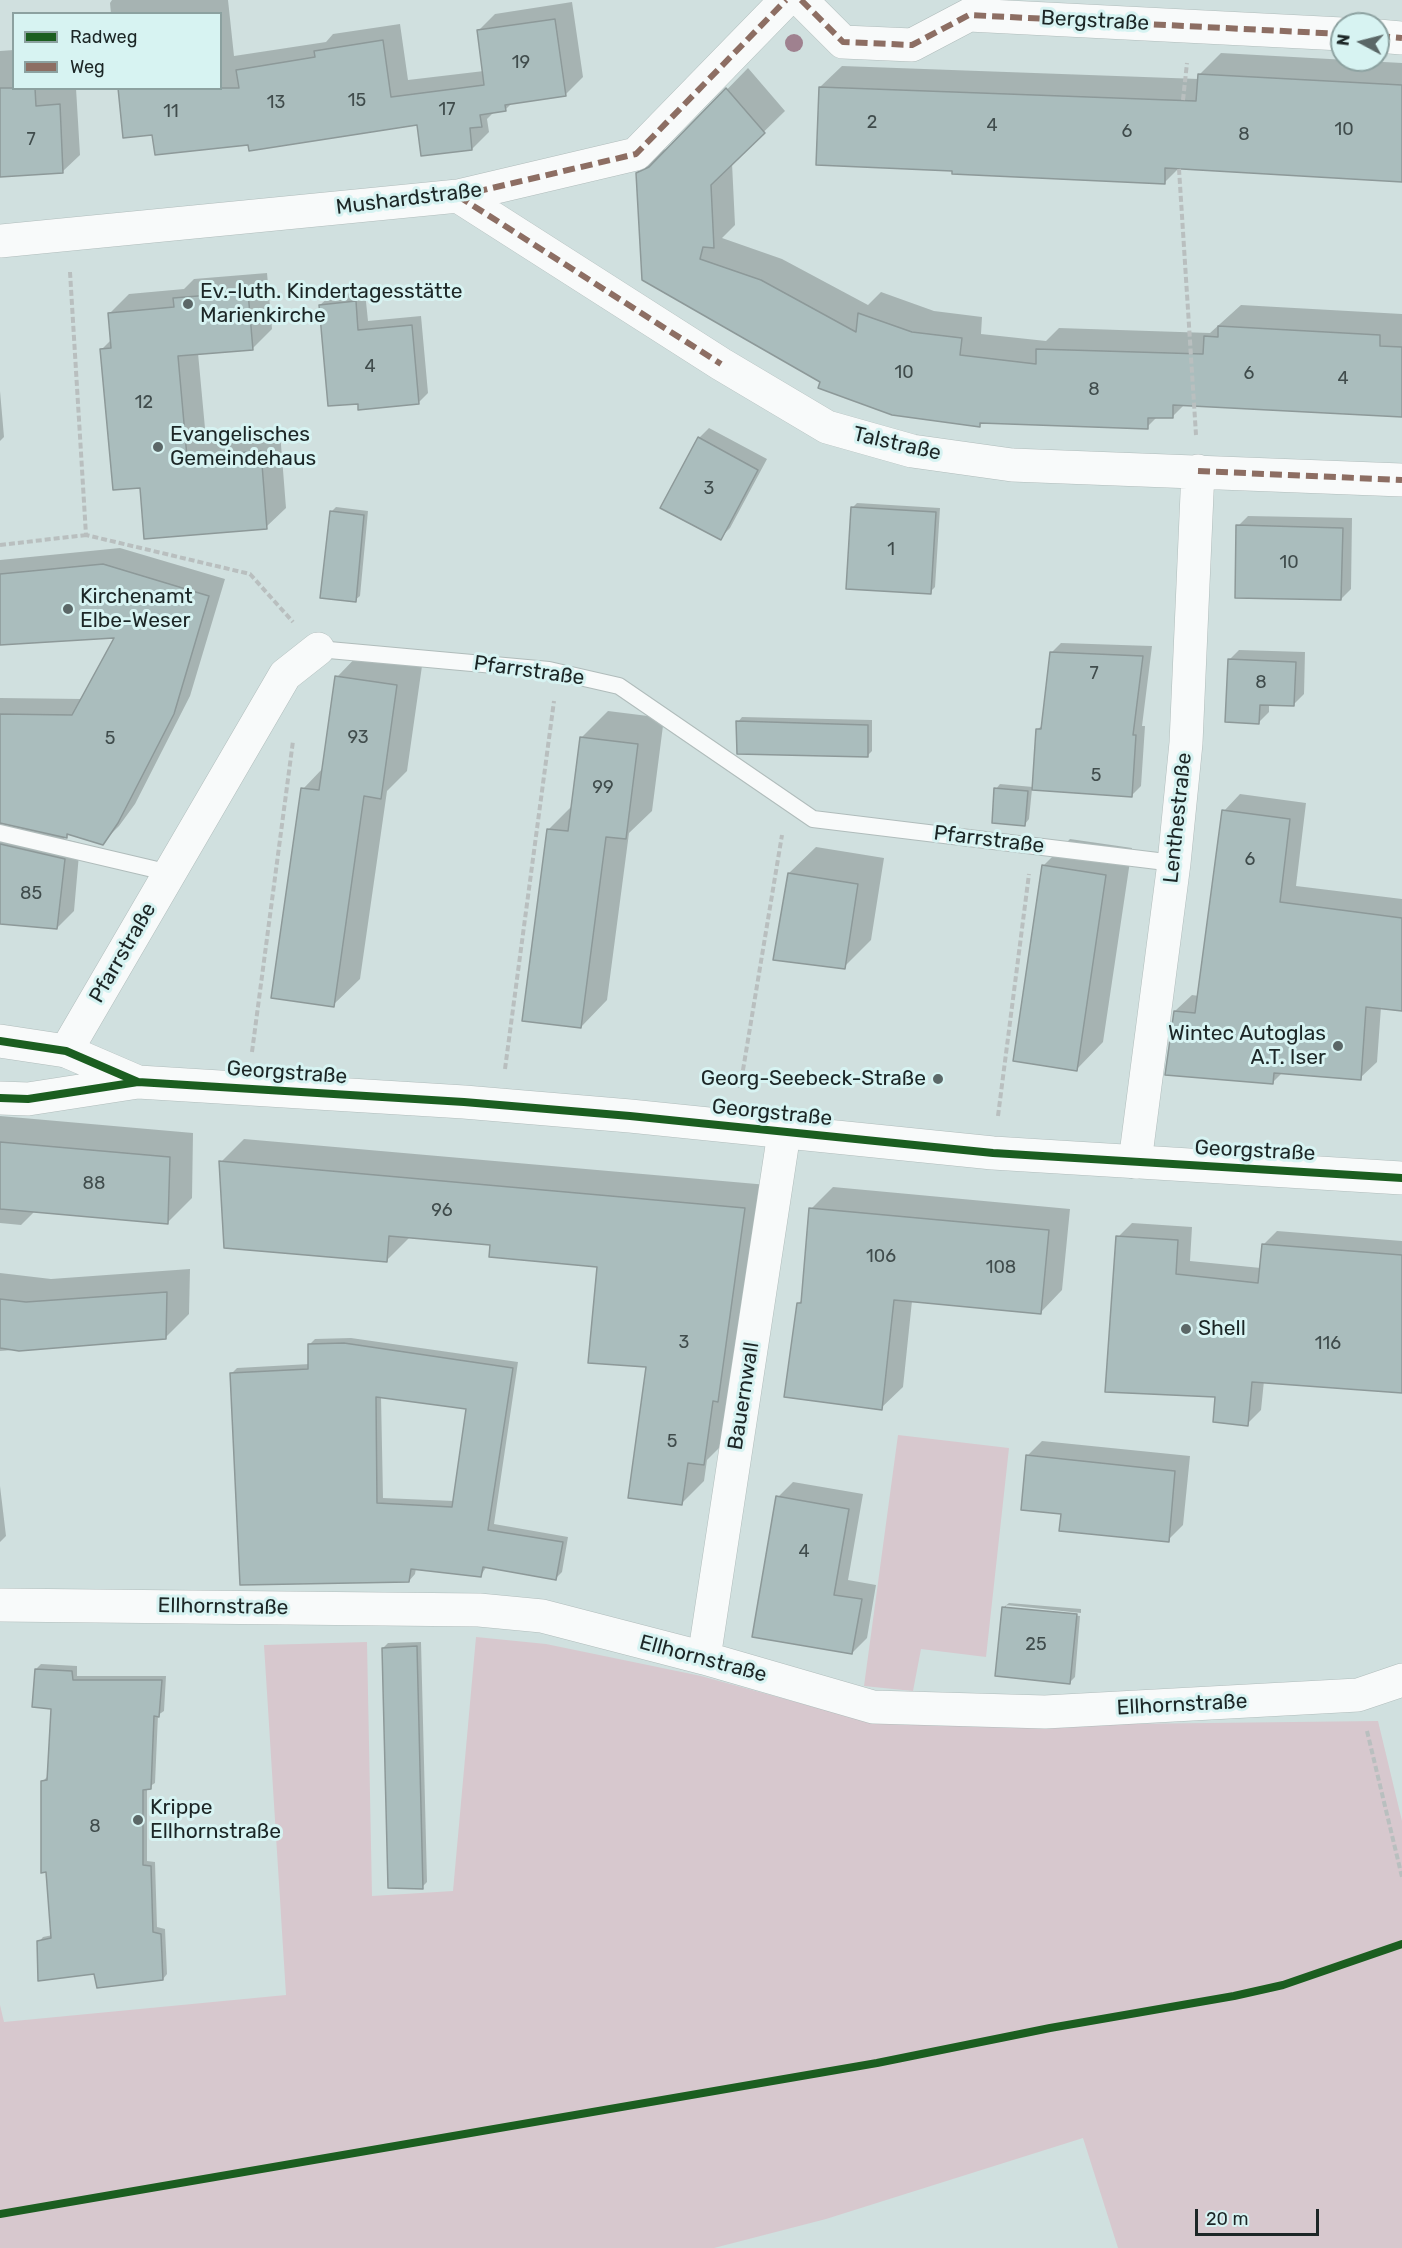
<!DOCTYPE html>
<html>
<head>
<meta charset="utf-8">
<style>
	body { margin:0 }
	#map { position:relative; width:1402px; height:2248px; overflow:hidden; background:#d0e0df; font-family:Rubik,sans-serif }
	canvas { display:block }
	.legend { position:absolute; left:12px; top:12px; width:210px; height:78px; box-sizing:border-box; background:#d7f3f2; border:2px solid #8ca1a0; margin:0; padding:8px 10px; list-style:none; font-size:18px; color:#1c2626 }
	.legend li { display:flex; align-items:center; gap:12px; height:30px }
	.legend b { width:30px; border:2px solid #8ca1a0 }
	.north { position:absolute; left:1330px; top:12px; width:60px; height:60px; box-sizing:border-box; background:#d7f3f2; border:2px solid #8ca1a0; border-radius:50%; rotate:277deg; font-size:16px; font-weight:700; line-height:24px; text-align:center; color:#1c2626 }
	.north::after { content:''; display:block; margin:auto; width:21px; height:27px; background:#5b6767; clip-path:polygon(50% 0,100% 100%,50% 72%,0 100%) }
	.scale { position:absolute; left:1195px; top:2209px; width:124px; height:27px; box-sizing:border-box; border:3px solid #1c2626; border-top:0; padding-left:8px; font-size:18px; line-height:21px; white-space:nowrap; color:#1c2626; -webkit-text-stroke:4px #d7f3f2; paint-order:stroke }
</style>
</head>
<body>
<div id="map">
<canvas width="1402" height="2248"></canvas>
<ul class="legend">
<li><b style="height:8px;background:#1b5e20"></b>Radweg</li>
<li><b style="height:8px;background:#8d6e63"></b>Weg</li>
</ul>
<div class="north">N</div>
<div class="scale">20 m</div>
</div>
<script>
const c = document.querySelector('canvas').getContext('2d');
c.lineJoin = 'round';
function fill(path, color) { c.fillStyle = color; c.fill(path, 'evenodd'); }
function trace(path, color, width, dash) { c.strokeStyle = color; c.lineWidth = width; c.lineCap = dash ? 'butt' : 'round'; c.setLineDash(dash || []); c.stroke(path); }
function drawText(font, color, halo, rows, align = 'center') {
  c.font = font + ' Rubik,sans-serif'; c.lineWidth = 6; c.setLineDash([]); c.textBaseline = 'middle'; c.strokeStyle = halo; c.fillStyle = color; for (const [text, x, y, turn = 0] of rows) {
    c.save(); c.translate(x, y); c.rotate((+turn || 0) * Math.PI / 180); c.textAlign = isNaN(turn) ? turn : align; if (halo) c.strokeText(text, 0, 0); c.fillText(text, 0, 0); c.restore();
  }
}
fill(new Path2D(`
	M 898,1435 L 1009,1448 L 986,1657 L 921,1649 L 913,1691 L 864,1686 Z
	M 476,1637 L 546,1644 L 701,1676 L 858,1719 L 1040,1725 L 1378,1721 L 1402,1821 L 1402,2248 L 1118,2248 L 1083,2138 L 826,2219 L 714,2248 L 0,2248 L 0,2005 L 4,2022 L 286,1995 L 264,1645 L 367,1642 L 372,1896 L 453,1891 Z`), '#d7c8ce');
fill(new Path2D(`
	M 112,0 L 228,0 L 234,56 L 326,42 L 333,34 L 400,24 L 408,80 L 484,71 L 478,31 L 495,14 L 572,2 L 583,77 L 566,94 L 513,102 L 505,110 L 495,111 L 487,119 L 489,132 L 472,149 L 418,123 L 249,143 L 220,88 L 220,14 L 111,14 L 110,3 Z
	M 14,50 L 14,88 L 76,88 L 80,155 L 62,172 L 0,175 L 0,51 Z
	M 1221,53 L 1402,63 L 1402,180 L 1180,167 L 1164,183 L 954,169 L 820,87 L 842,66 L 1199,79 L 1199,75 Z
	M 748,68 L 785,111 L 732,163 L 735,225 L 722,238 L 782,259 L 868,305 L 881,292 L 934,311 L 982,317 L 981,334 L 1046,341 L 1059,328 L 1210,333 L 1241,305 L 1402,314 L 1402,416 L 1185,404 L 1172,417 L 1158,416 L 1147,427 L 983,422 L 979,426 L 822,381 L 643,279 L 638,174 L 659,152 L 672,146 Z
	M 267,273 L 272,329 L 253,348 L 198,353 L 206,439 L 280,432 L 286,508 L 266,527 L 141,486 L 102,349 L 112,339 L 110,313 L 129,294 L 184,289 L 194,279 Z
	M 365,292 L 368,321 L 421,316 L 428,393 L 418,403 L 359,402 L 320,305 L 331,295 Z
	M 0,391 L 4,437 L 0,441 Z
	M 709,428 L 767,459 L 730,528 L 720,538 L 699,438 Z
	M 857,503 L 940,508 L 935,587 L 930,592 L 852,508 Z
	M 336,507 L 368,511 L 360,596 L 355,600 L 331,512 Z
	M 1248,516 L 1352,518 L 1351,589 L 1341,599 L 1238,526 Z
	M 120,548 L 225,579 L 190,696 L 135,804 L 119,826 L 102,843 L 69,833 L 64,839 L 80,843 L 74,911 L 57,928 L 0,922 L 0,698 L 83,699 L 117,636 L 0,644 L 0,560 Z
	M 1061,643 L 1152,646 L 1142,726 L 1145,726 L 1141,786 L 1131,796 L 1032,789 L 1029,819 L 1025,824 L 996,789 L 1000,784 L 1033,787 L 1038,729 L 1043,725 L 1051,653 Z
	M 363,650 L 423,659 L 407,771 L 387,791 L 360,979 L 333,1005 L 303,789 L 324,767 L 337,677 Z
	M 1239,650 L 1305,652 L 1304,694 L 1294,704 L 1269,703 L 1269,712 L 1259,722 L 1229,660 Z
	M 608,711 L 664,718 L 652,811 L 629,833 L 607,1000 L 581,1027 L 548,830 L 573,805 L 582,737 Z
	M 742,717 L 872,720 L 872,751 L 867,756 L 737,751 L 738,722 Z
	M 1240,794 L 1306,803 L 1296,886 L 1402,899 L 1402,1010 L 1381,1007 L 1377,1062 L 1360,1078 L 1283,1072 L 1272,1083 L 1175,1011 L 1192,995 L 1199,996 L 1224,811 Z
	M 1070,839 L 1132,848 L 1103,1042 L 1077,1069 L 1043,866 Z
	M 816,847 L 884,858 L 871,940 L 844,967 L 789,873 Z
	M 0,1116 L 193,1133 L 192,1198 L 168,1222 L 35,1211 L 21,1225 L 0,1223 Z
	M 244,1139 L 768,1185 L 727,1440 L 707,1460 L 704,1481 L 681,1504 L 648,1366 L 598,1266 L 492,1243 L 409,1238 L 386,1261 L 221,1162 Z
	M 833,1187 L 1070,1209 L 1062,1290 L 1041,1312 L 912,1301 L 903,1387 L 881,1408 L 799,1303 L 803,1299 L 811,1209 Z
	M 1132,1223 L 1192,1227 L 1190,1261 L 1261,1268 L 1263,1245 L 1277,1231 L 1402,1241 L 1402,1391 L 1264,1381 L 1261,1410 L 1247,1424 L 1217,1396 L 1118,1237 Z
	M 190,1269 L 189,1314 L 165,1338 L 0,1351 L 0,1273 L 51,1279 Z
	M 351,1338 L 518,1362 L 494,1524 L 568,1537 L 562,1572 L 556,1578 L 487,1566 L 481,1575 L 416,1568 L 415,1574 L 409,1581 L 231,1374 L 237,1368 L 310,1364 L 309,1345 L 315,1339 ZM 381,1396 L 468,1408 L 454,1501 L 383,1498 Z
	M 1042,1441 L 1190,1456 L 1183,1525 L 1168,1540 L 1063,1513 L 1027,1456 Z
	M 793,1482 L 863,1494 L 848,1580 L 876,1585 L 867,1638 L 852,1653 L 778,1497 Z
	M 0,1486 L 6,1536 L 0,1542 Z
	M 1009,1603 L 1081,1609 L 1081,1613 L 1006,1605 L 1006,1608 L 1080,1616 L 1075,1677 L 1070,1682 L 1004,1607 Z
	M 421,1642 L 427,1882 L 422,1887 L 383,1648 L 388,1643 Z
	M 41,1664 L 77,1666 L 77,1676 L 166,1676 L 164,1711 L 158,1715 L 155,1783 L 147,1788 L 147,1861 L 155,1862 L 157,1927 L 165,1929 L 167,1974 L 163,1979 L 95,1973 L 39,1942 L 43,1937 L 53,1935 L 43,1781 L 48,1776 L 53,1707 L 36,1669 Z`), '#0003');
const building = new Path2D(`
	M 555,19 L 566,96 L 505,105 L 506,111 L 480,115 L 482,127 L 470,128 L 472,150 L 421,156 L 417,125 L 249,151 L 248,145 L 155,155 L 152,135 L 123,138 L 118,88 L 239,88 L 236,70 L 315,57 L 314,51 L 383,40 L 391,97 L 484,85 L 477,30 Z
	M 1198,74 L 1402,85 L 1402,182 L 1165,168 L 1165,184 L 952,174 L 952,171 L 816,165 L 819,87 L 1196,101 Z
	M 0,88 L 35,88 L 36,106 L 60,104 L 63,173 L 0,177 Z
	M 726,88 L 765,133 L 711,185 L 714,248 L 703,247 L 700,259 L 761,280 L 856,332 L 858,313 L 912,332 L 962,338 L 960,355 L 1036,364 L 1036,349 L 1203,354 L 1204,336 L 1218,337 L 1218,326 L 1380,335 L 1380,346 L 1402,347 L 1402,417 L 1173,405 L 1173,418 L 1148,418 L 1148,429 L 980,423 L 980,427 L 892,415 L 818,388 L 820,382 L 642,280 L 636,173 L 649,167 Z
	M 248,292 L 253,350 L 178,356 L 187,457 L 261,451 L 267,529 L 144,539 L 140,488 L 113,490 L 100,349 L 111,348 L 108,313 L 174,307 L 173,298 Z
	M 356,301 L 358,330 L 412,325 L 419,404 L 358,410 L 358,404 L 328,406 L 319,305 Z
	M 698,437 L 758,470 L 721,540 L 660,508 Z
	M 851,507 L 936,512 L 931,594 L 846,589 Z
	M 330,511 L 364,515 L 356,602 L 320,598 Z
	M 1236,525 L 1343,528 L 1341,600 L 1235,598 Z
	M 103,564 L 209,596 L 174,714 L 118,823 L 103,845 L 67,834 L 67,838 L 0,823 L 0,714 L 72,715 L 114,638 L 0,645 L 0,574 Z
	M 1050,652 L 1143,656 L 1133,735 L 1136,735 L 1132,797 L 1032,790 L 1036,729 L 1041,729 Z
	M 1228,659 L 1296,662 L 1294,706 L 1260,705 L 1259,724 L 1225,722 Z
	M 335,676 L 397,685 L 381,799 L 364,796 L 334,1007 L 271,998 L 301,788 L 319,790 Z
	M 736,721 L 868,725 L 868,757 L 737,754 Z
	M 580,737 L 638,744 L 626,839 L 606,837 L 581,1028 L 522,1021 L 547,829 L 568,831 Z
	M 994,788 L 1028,791 L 1025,826 L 992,823 Z
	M 1222,810 L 1290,819 L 1280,902 L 1402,918 L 1402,1011 L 1366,1007 L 1361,1080 L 1274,1073 L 1273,1084 L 1165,1075 L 1174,1011 L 1195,1013 Z
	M 0,844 L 65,859 L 57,929 L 0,924 Z
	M 1042,865 L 1106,875 L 1077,1071 L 1013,1061 Z
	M 788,873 L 858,884 L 845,969 L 773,960 Z
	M 0,1142 L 170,1157 L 168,1224 L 0,1209 Z
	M 219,1161 L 745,1208 L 718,1402 L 713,1401 L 704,1465 L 688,1463 L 682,1505 L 628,1498 L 646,1367 L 588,1363 L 597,1267 L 489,1257 L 490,1245 L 389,1236 L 387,1262 L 224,1248 Z
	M 809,1208 L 1049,1230 L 1041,1314 L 894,1300 L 882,1410 L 784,1397 L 797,1303 L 801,1303 Z
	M 1116,1236 L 1178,1240 L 1176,1274 L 1258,1283 L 1262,1244 L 1402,1255 L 1402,1393 L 1252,1382 L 1248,1426 L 1213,1422 L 1215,1397 L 1105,1392 Z
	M 167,1292 L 166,1339 L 19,1351 L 0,1348 L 0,1299 L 26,1302 Z
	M 344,1343 L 513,1368 L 488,1530 L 563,1542 L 556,1580 L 483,1567 L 481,1577 L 411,1569 L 409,1582 L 240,1585 L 230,1373 L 308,1369 L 308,1344 ZM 376,1397 L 466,1409 L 452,1507 L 377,1503 Z
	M 1026,1455 L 1175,1471 L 1169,1542 L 1059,1531 L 1061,1514 L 1021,1510 Z
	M 776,1496 L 849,1509 L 834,1595 L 862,1599 L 852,1654 L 752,1637 Z
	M 1002,1607 L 1077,1614 L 1070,1684 L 995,1676 Z
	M 417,1646 L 423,1889 L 388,1888 L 382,1648 Z
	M 35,1669 L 72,1671 L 73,1680 L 162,1680 L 159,1717 L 154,1716 L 151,1789 L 143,1790 L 143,1865 L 151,1866 L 153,1932 L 161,1934 L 163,1980 L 97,1988 L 94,1974 L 38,1981 L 37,1941 L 51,1938 L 46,1872 L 41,1873 L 41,1781 L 47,1780 L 51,1709 L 32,1707 Z`);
fill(building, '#aabdbd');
trace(building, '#8d9999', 1.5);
const service = new Path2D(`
	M 318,649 L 549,670 L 619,686 L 813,819 L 1174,863
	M 0,833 L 170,873`);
const minor = new Path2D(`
	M 801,0 L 843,42 L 912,45 L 969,15 L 1342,34
	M 1378,36 L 1402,38
	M 458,196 L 721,364 L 827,427 L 912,451 L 1012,465 L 1402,480
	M 0,241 L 458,196 L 636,154 L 786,0
	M 66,1051 L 285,675 L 318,649
	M 1135,1162 L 1174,863 L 1186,743 L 1198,471
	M 0,1605 L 479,1610 L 542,1616 L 704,1658 L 873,1707 L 1045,1712 L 1358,1695 L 1402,1680
	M 704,1658 L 784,1133`);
const primary = new Path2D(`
	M 0,1041 L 66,1051 L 138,1082
	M 0,1098 L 28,1099 L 138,1082 L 464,1102 L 630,1116 L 993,1153 L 1402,1178`);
trace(service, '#b0bcbb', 18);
trace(minor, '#b0bcbb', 34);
trace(primary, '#b0bcbb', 34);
trace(new Path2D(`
	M 1183,100 L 1187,63
	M 1179,169 L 1196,435
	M 70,272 L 86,535 L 250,574 L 293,622
	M 0,545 L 86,535
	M 252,1052 L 293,741
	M 505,1069 L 554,701
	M 740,1088 L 782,835
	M 998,1116 L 1029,874
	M 1367,1731 L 1402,1877`), '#b9bfbf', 4, [6, 3]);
trace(service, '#f8fafa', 16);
trace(minor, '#f8fafa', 33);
trace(primary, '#f8fafa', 33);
trace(new Path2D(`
	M 801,0 L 843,42 L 912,45 L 969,15 L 1342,34
	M 1378,36 L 1402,38
	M 458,196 L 636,154 L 786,0
	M 458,196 L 721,364
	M 1198,471 L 1402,480`), '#8d6e63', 6, [12, 6]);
trace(new Path2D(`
	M 0,1041 L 66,1051 L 138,1082
	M 0,1098 L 28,1099 L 138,1082 L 464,1102 L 630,1116 L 993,1153 L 1402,1178
	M 0,2214 L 877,2063 L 1050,2028 L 1234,1996 L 1283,1985 L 1402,1944`), '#1b5e20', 8);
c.fillStyle = '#9f818f';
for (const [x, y] of [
	[794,43]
]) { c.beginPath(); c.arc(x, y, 9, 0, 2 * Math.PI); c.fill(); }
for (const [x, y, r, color] of [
	[188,304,6,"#5b6767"],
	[158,447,6,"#5b6767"],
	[68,609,6,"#5b6767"],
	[1338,1046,6,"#5b6767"],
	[938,1079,6,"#5b6767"],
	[1186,1329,6,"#5b6767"],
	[138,1820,6,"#5b6767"]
]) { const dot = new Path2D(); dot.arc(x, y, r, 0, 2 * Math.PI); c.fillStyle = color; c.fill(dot); trace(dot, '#d7f3f2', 2); }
drawText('18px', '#404c4c', null, [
	["19",521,63],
	["15",357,101],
	["13",276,103],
	["17",447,110],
	["11",171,112],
	["2",872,123],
	["4",992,126],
	["10",1344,130],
	["6",1127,132],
	["8",1244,135],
	["7",31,140],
	["4",370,367],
	["10",904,373],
	["6",1249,374],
	["4",1343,379],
	["8",1094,390],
	["12",144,403],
	["3",709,489],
	["1",891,550],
	["10",1289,563],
	["7",1094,674],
	["8",1261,683],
	["93",358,738],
	["5",110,739],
	["5",1096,776],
	["99",603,788],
	["6",1250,860],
	["85",31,894],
	["88",94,1184],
	["96",442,1211],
	["106",881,1257],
	["108",1001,1268],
	["3",684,1343],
	["116",1328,1344],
	["5",672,1442],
	["4",804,1552],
	["25",1036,1645],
	["8",95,1827]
]);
drawText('21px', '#1c2626', '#d7f3f2', [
	["Bergstraße",1095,21,3],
	["Mushardstraße",409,199,-7],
	["Talstraße",897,444,13],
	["Pfarrstraße",529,671,8],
	["Lenthestraße",1178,818,-84],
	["Pfarrstraße",989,840,7],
	["Pfarrstraße",123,953,-60],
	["Georgstraße",287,1073,4],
	["Georgstraße",772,1113,6],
	["Georgstraße",1255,1151,3],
	["Bauernwall",744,1396,-81],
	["Ellhornstraße",223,1607,1],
	["Ellhornstraße",703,1659,15],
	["Ellhornstraße",1182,1705,-3]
]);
drawText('21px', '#1c2626', '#d7f3f2', [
	["Ev.-luth. Kindertagesstätte",200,292],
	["Marienkirche",200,316],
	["Evangelisches",170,435],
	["Gemeindehaus",170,459],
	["Kirchenamt",80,597],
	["Elbe-Weser",80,621],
	["Wintec Autoglas",1326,1034,"right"],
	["A.T. Iser",1326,1058,"right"],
	["Georg-Seebeck-Straße",926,1079,"right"],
	["Shell",1198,1329],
	["Krippe",150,1808],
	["Ellhornstraße",150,1832]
], 'left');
</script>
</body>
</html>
